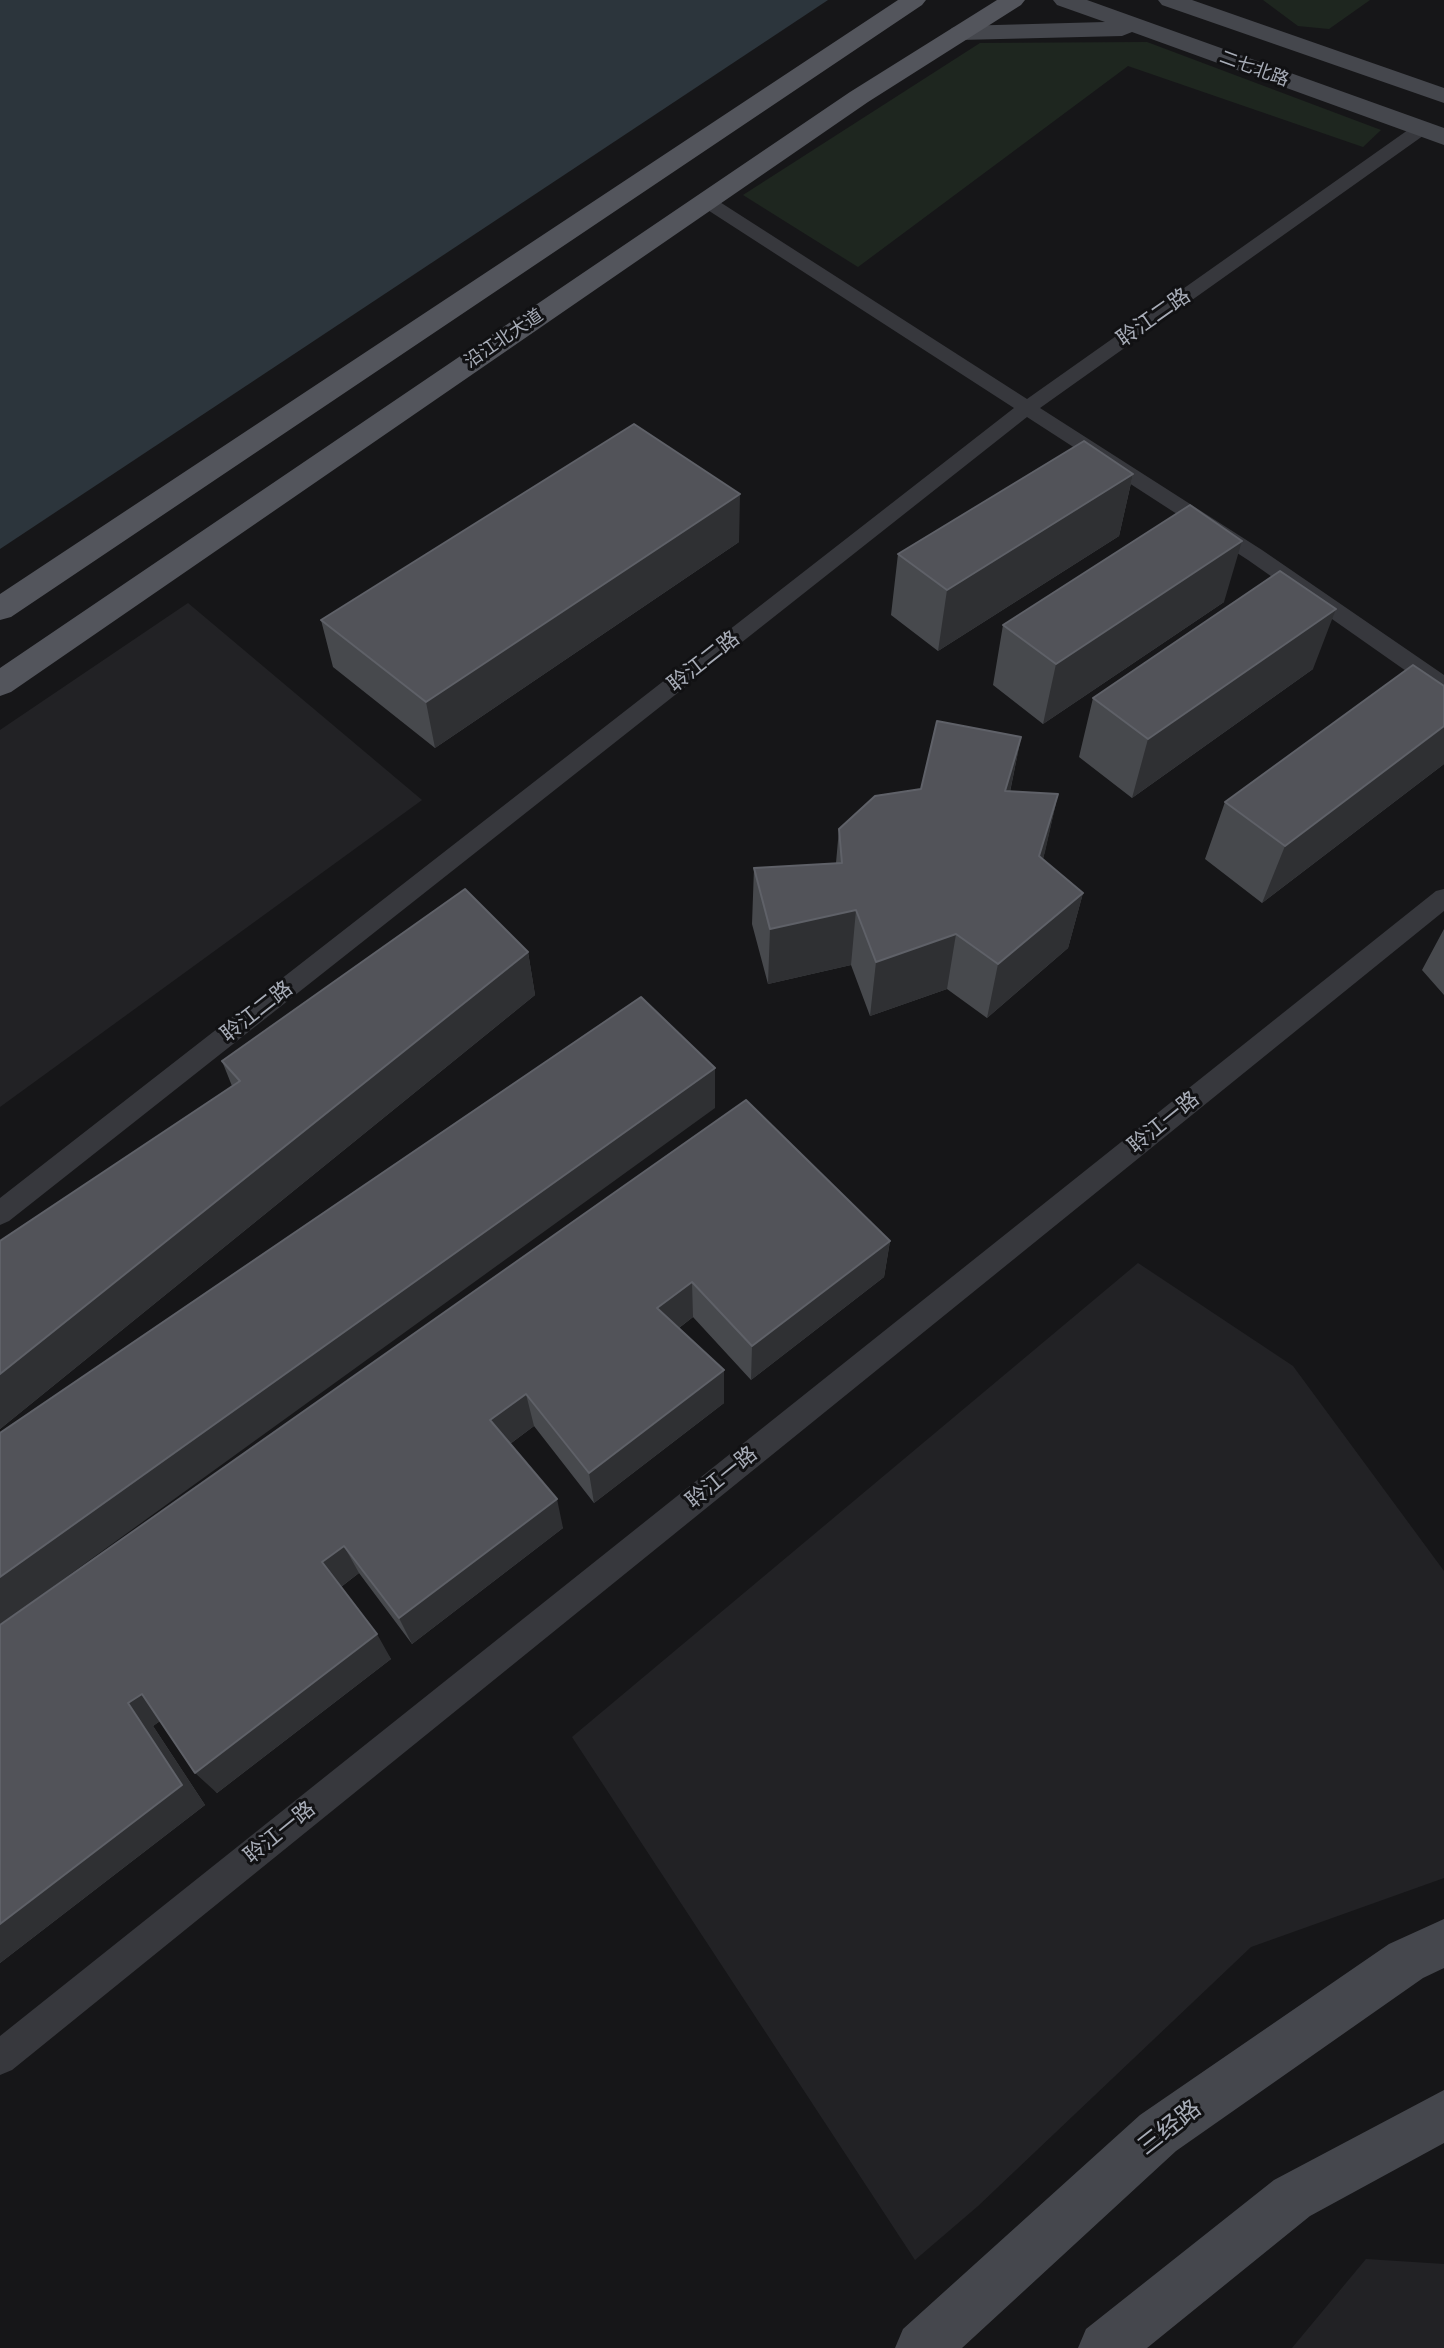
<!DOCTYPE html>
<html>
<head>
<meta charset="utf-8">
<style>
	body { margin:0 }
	canvas { display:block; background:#161618 }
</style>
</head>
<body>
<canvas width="1444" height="2348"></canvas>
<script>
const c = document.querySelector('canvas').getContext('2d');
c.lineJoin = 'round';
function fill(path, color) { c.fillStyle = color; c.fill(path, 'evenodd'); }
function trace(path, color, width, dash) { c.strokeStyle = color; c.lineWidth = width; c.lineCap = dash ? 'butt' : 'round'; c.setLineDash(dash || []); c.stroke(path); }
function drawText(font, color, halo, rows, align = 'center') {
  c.font = font + ' "Fira Sans","Noto Sans SC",sans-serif'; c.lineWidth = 6; c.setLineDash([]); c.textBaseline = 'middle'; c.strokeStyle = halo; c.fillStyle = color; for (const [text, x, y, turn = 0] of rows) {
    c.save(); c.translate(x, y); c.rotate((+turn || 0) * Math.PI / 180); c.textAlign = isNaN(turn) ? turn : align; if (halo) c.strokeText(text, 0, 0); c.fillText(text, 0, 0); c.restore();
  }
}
fill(new Path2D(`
	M 188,603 L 422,800 L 0,1107 L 0,730 Z
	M 1138,1263 L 1293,1366 L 1444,1571 L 1444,1878 L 1251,1947 L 978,2206 L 915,2260 L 572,1737 Z
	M 1366,2259 L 1444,2264 L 1444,2348 L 1292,2348 Z`), '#222225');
fill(new Path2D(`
	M 1263,0 L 1370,0 L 1329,29 L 1298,26 Z
	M 1147,42 L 1381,130 L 1363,147 L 1128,66 L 858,267 L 743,195 L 980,43 Z`), '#1e261f');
fill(new Path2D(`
	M 0,0 L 828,0 L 0,549 Z`), '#2c353c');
fill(new Path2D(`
	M 1421,124 L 1427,125 L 1430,129 L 1427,133 L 1040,408 L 1262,550 L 1444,675 L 1444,694 L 1436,692 L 1248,560 L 1027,417 L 9,1221 L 0,1225 L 0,1198 L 1014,408 L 700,205 L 697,201 L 700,197 L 712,197 L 1027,399 L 1415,125 Z
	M 1444,889 L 1444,911 L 12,2070 L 0,2075 L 0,2036 L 1436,891 Z`), '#37383d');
fill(new Path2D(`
	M 1053,0 L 1087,0 L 1444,128 L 1444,145 L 1132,32 L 1122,36 L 960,40 L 952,38 L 948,33 L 952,28 L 960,26 L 1105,22 L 1057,5 Z
	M 1158,0 L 1192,0 L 1444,88 L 1444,103 L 1162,5 Z
	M 1444,1919 L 1444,1968 L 1423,1978 L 1176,2151 L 962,2348 L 895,2348 L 903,2329 L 1140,2115 L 1389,1944 Z
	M 1444,2090 L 1444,2143 L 1310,2216 L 1147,2348 L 1078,2348 L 1086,2329 L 1274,2180 Z`), '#45474d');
fill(new Path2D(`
	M 898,0 L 926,0 L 922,5 L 11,617 L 0,620 L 0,594 Z
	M 997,0 L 1025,0 L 1021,5 L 868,102 L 11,692 L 0,696 L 0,668 L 850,92 Z`), '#53555c');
fill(new Path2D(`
	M 1133,474 L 1119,536 L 938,651 L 891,615 L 898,554 Z
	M 739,542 L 435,748 L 333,667 L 321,620 Z
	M 1224,602 L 1043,724 L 993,685 L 1003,625 Z
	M 1313,669 L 1132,798 L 1079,757 L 1093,698 Z
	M 1021,737 L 1010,792 L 1058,794 L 1043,859 L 1083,893 L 1068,948 L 987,1018 L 947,989 L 870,1016 L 851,965 L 768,984 L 752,924 L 754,868 L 836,863 L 839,829 L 921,789 Z
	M 1444,764 L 1262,903 L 1205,859 L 1225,802 Z
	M 1444,929 L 1444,995 L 1422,970 Z
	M 528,952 L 535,995 L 0,1429 L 0,1241 L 232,1086 L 222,1061 Z
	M 746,1100 L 890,1241 L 884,1277 L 751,1380 L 693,1317 L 679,1328 L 724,1370 L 724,1403 L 594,1503 L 534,1426 L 510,1444 L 563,1528 L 412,1644 L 359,1573 L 341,1587 L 391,1659 L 217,1793 L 160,1721 L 153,1726 L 205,1805 L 0,1963 L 0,1625 Z`), '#47494d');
fill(new Path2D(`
	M 1133,474 L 1119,536 L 938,651 L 947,590 Z
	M 740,494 L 739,542 L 435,748 L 426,702 Z
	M 1242,541 L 1224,602 L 1043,724 L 1056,664 Z
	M 1336,609 L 1313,669 L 1132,798 L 1148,739 Z
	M 1444,726 L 1444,764 L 1262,903 L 1285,846 Z
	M 1021,737 L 1009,796 L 1005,791 Z
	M 1058,794 L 1045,852 L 1026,913 L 1039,856 Z
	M 1083,893 L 1068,948 L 987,1018 L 998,964 Z
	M 856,910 L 851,965 L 768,984 L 770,929 Z
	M 956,934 L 947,989 L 870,1016 L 876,962 Z
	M 528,952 L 535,995 L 0,1429 L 0,1374 Z
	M 715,1068 L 715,1108 L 0,1625 L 0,1577 Z
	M 890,1241 L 884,1277 L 751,1380 L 752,1346 Z
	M 692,1282 L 693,1317 L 659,1343 L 657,1308 Z
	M 724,1370 L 724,1403 L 594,1503 L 589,1473 Z
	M 526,1394 L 534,1426 L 499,1452 L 490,1420 Z
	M 557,1499 L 563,1528 L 412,1644 L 399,1618 Z
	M 344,1546 L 359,1573 L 338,1589 L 322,1562 Z
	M 377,1634 L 391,1659 L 217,1793 L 195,1773 Z
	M 142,1694 L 166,1717 L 153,1726 L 205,1805 L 0,1963 L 0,1924 L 128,1703 Z`), '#2f3033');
const building = new Path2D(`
	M 634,424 L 740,494 L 426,702 L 321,620 Z
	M 1084,441 L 1133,474 L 947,590 L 898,554 Z
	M 1190,505 L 1242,541 L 1056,664 L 1003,625 Z
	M 1280,571 L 1336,609 L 1148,739 L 1093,698 Z
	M 1413,665 L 1444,686 L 1444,726 L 1285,846 L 1225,802 Z
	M 937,721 L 1021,737 L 1005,791 L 1058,794 L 1039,856 L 1083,893 L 998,964 L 956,934 L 876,962 L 856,910 L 770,929 L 754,868 L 842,863 L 839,829 L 875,796 L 921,789 Z
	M 465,889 L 528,952 L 0,1374 L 0,1241 L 240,1081 L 222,1061 Z
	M 641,997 L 715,1068 L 0,1577 L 0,1433 Z
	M 746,1100 L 890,1241 L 752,1346 L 692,1282 L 657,1308 L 724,1370 L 589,1473 L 526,1394 L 490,1420 L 557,1499 L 399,1618 L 344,1546 L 322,1562 L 377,1634 L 195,1773 L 142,1694 L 128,1703 L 182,1785 L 0,1924 L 0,1625 Z`);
fill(building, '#525359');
trace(building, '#5f6168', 2);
drawText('18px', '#a8adb8', '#111113', [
	["二七北路",1254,69,20],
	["沿江北大道",504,339,-34]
]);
drawText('21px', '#a8adb8', '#111113', [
	["聆江二路",1154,318,-35],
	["聆江二路",704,662,-38],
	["聆江二路",257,1012,-38],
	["聆江一路",1164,1123,-39],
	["聆江一路",722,1478,-39],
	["聆江一路",280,1833,-39]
]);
drawText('24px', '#a8adb8', '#111113', [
	["三经路",1170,2128,-38]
]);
</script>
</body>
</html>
